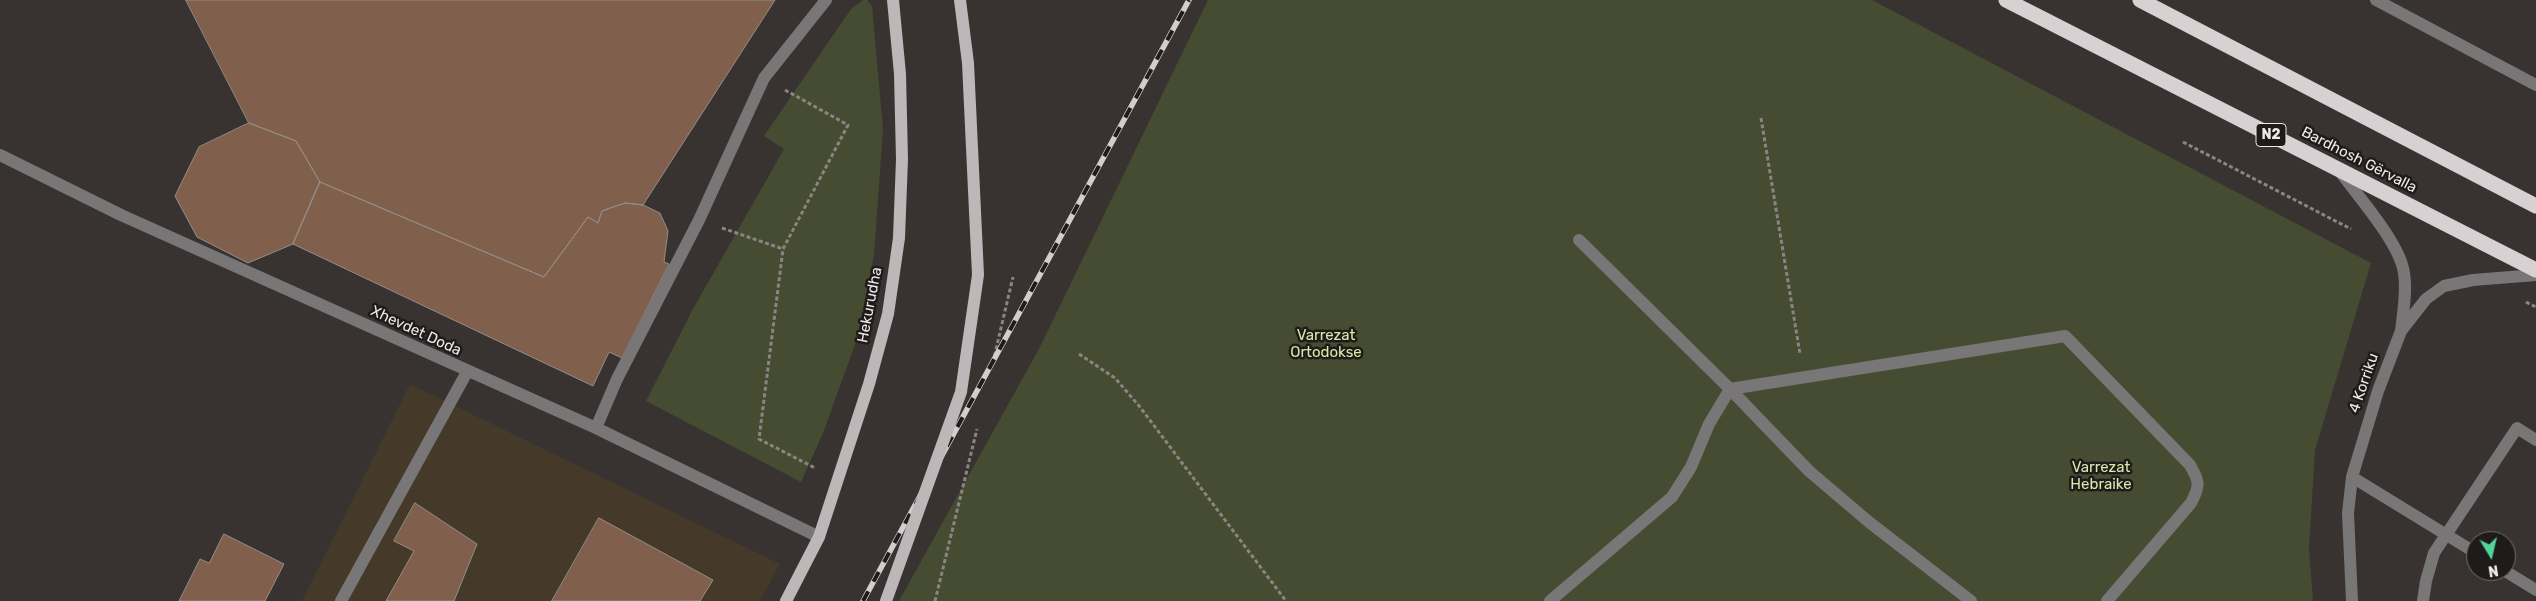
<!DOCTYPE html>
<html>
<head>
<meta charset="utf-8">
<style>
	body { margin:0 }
	#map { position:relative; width:2536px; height:601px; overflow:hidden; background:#383330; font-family:Rubik,sans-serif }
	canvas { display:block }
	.north { position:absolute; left:2466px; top:531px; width:50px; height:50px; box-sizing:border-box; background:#1e1b1a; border:1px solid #716d6c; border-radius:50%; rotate:171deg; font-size:14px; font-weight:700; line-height:20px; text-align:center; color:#ede9e8 }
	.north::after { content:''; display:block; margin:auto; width:18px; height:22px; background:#52d397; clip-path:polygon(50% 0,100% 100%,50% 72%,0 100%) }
</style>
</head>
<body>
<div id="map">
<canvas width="2536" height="601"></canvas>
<div class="north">N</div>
</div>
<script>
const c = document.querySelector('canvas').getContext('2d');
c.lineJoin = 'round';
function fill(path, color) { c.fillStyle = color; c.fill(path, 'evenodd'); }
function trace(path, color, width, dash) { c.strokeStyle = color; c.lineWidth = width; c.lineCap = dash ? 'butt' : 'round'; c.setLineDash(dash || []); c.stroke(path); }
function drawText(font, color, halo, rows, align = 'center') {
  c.font = font + ' Rubik,sans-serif'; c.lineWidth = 5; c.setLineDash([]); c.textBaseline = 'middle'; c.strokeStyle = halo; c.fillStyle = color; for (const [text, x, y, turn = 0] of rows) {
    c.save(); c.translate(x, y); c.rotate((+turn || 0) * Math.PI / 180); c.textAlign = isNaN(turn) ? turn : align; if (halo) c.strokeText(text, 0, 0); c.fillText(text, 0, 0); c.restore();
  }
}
fill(new Path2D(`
	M 410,384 L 780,564 L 760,601 L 302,601 Z`), '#453a2a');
fill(new Path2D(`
	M 863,0 L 867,0 L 872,6 L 883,129 L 874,255 L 857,339 L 823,433 L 801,482 L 646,401 L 693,309 L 784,149 L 764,136 L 851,9 Z
	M 1208,0 L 1872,0 L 2371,263 L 2315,450 L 2309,548 L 2313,601 L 899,601 L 1040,347 Z`), '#464c31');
const building = new Path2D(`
	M 186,0 L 775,0 L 643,205 L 625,203 L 613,207 L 602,211 L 598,223 L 588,217 L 544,277 L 320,182 L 296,141 L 249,123 Z
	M 249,123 L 296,141 L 320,182 L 293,244 L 248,263 L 197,237 L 175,196 L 199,147 Z
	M 320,182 L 544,277 L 588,217 L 598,223 L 602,211 L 613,207 L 625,203 L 643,205 L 660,213 L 668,231 L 664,262 L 669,264 L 622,358 L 609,352 L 593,386 L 293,244 Z
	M 415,503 L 477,544 L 454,601 L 386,601 L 414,551 L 394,541 Z
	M 599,518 L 713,580 L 700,601 L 552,601 Z
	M 224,534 L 284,564 L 265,601 L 179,601 L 200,559 L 209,563 Z`);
fill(building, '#815f4d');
trace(building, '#938d8a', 1);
trace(new Path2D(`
	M 785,90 L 848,125 L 783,249 L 759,439 L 815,468
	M 1761,118 L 1800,354
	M 2183,142 L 2351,229
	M 722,228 L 783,249
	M 2526,302 L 2536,307
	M 1079,354 L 1115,378 L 1140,407 L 1286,601
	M 993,362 L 1013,277
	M 935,601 L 977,429`), '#8a8583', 3, [4, 2.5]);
trace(new Path2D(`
	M 2376,0 L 2536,85
	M 0,155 L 121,215 L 596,428 L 819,537
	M 2338,169 C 2357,195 2400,243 2404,273 C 2407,292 2403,312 2401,331
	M 1579,240 L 1730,389 L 2065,336 L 2190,465 C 2200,482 2200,486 2191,503 L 2107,601
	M 596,428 L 617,379 L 699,220 L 764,78 L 826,0
	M 2352,477 L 2476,553
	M 2505,571 L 2536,590
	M 341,601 L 467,372
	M 1550,601 L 1672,497 L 1691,467 L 1709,424 L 1730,389 L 1809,471 L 1869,522 L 1971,601
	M 2352,601 L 2348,513 L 2352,477 L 2378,391 L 2401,331 L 2426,299 L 2444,286 L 2473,280 L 2536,275
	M 2423,601 L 2426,581 L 2434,553 L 2517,428 L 2536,440`), '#797677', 12);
trace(new Path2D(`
	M 786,601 L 819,537 L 869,384 L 888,314 L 899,238 L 902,159 L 900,74 L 893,0`), '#bdb7b9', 12);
trace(new Path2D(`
	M 2006,0 L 2536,270
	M 2140,0 L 2536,206`), '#d8d0d3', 15);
const rail = new Path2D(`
	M 863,601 L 1189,0`);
trace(rail, '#d2cecd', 5.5);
trace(rail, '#1e1b1a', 4, [11]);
trace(new Path2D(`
	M 886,601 L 961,392 L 978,275 L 968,63 L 960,0`), '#bdb7b9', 12);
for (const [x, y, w] of [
	[2271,135,30]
]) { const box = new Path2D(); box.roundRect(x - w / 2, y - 11.5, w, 23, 4); c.fillStyle = '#1e1b1a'; c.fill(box); trace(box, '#ede9e8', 1); }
drawText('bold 14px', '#ede9e8', null, [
	["N2",2271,135]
]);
drawText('15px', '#ede9e8', '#1e1b1a', [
	["Bardhosh Gërvalla",2359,160,27],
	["Hekurudha",870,305,-79],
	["Xhevdet Doda",416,331,25],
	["4 Korriku",2364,383,-71]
]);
drawText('15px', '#dae8aa', '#1e1b1a', [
	["Varrezat",1326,336],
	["Ortodokse",1326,353],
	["Varrezat",2101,468],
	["Hebraike",2101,485]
]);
</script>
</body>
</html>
